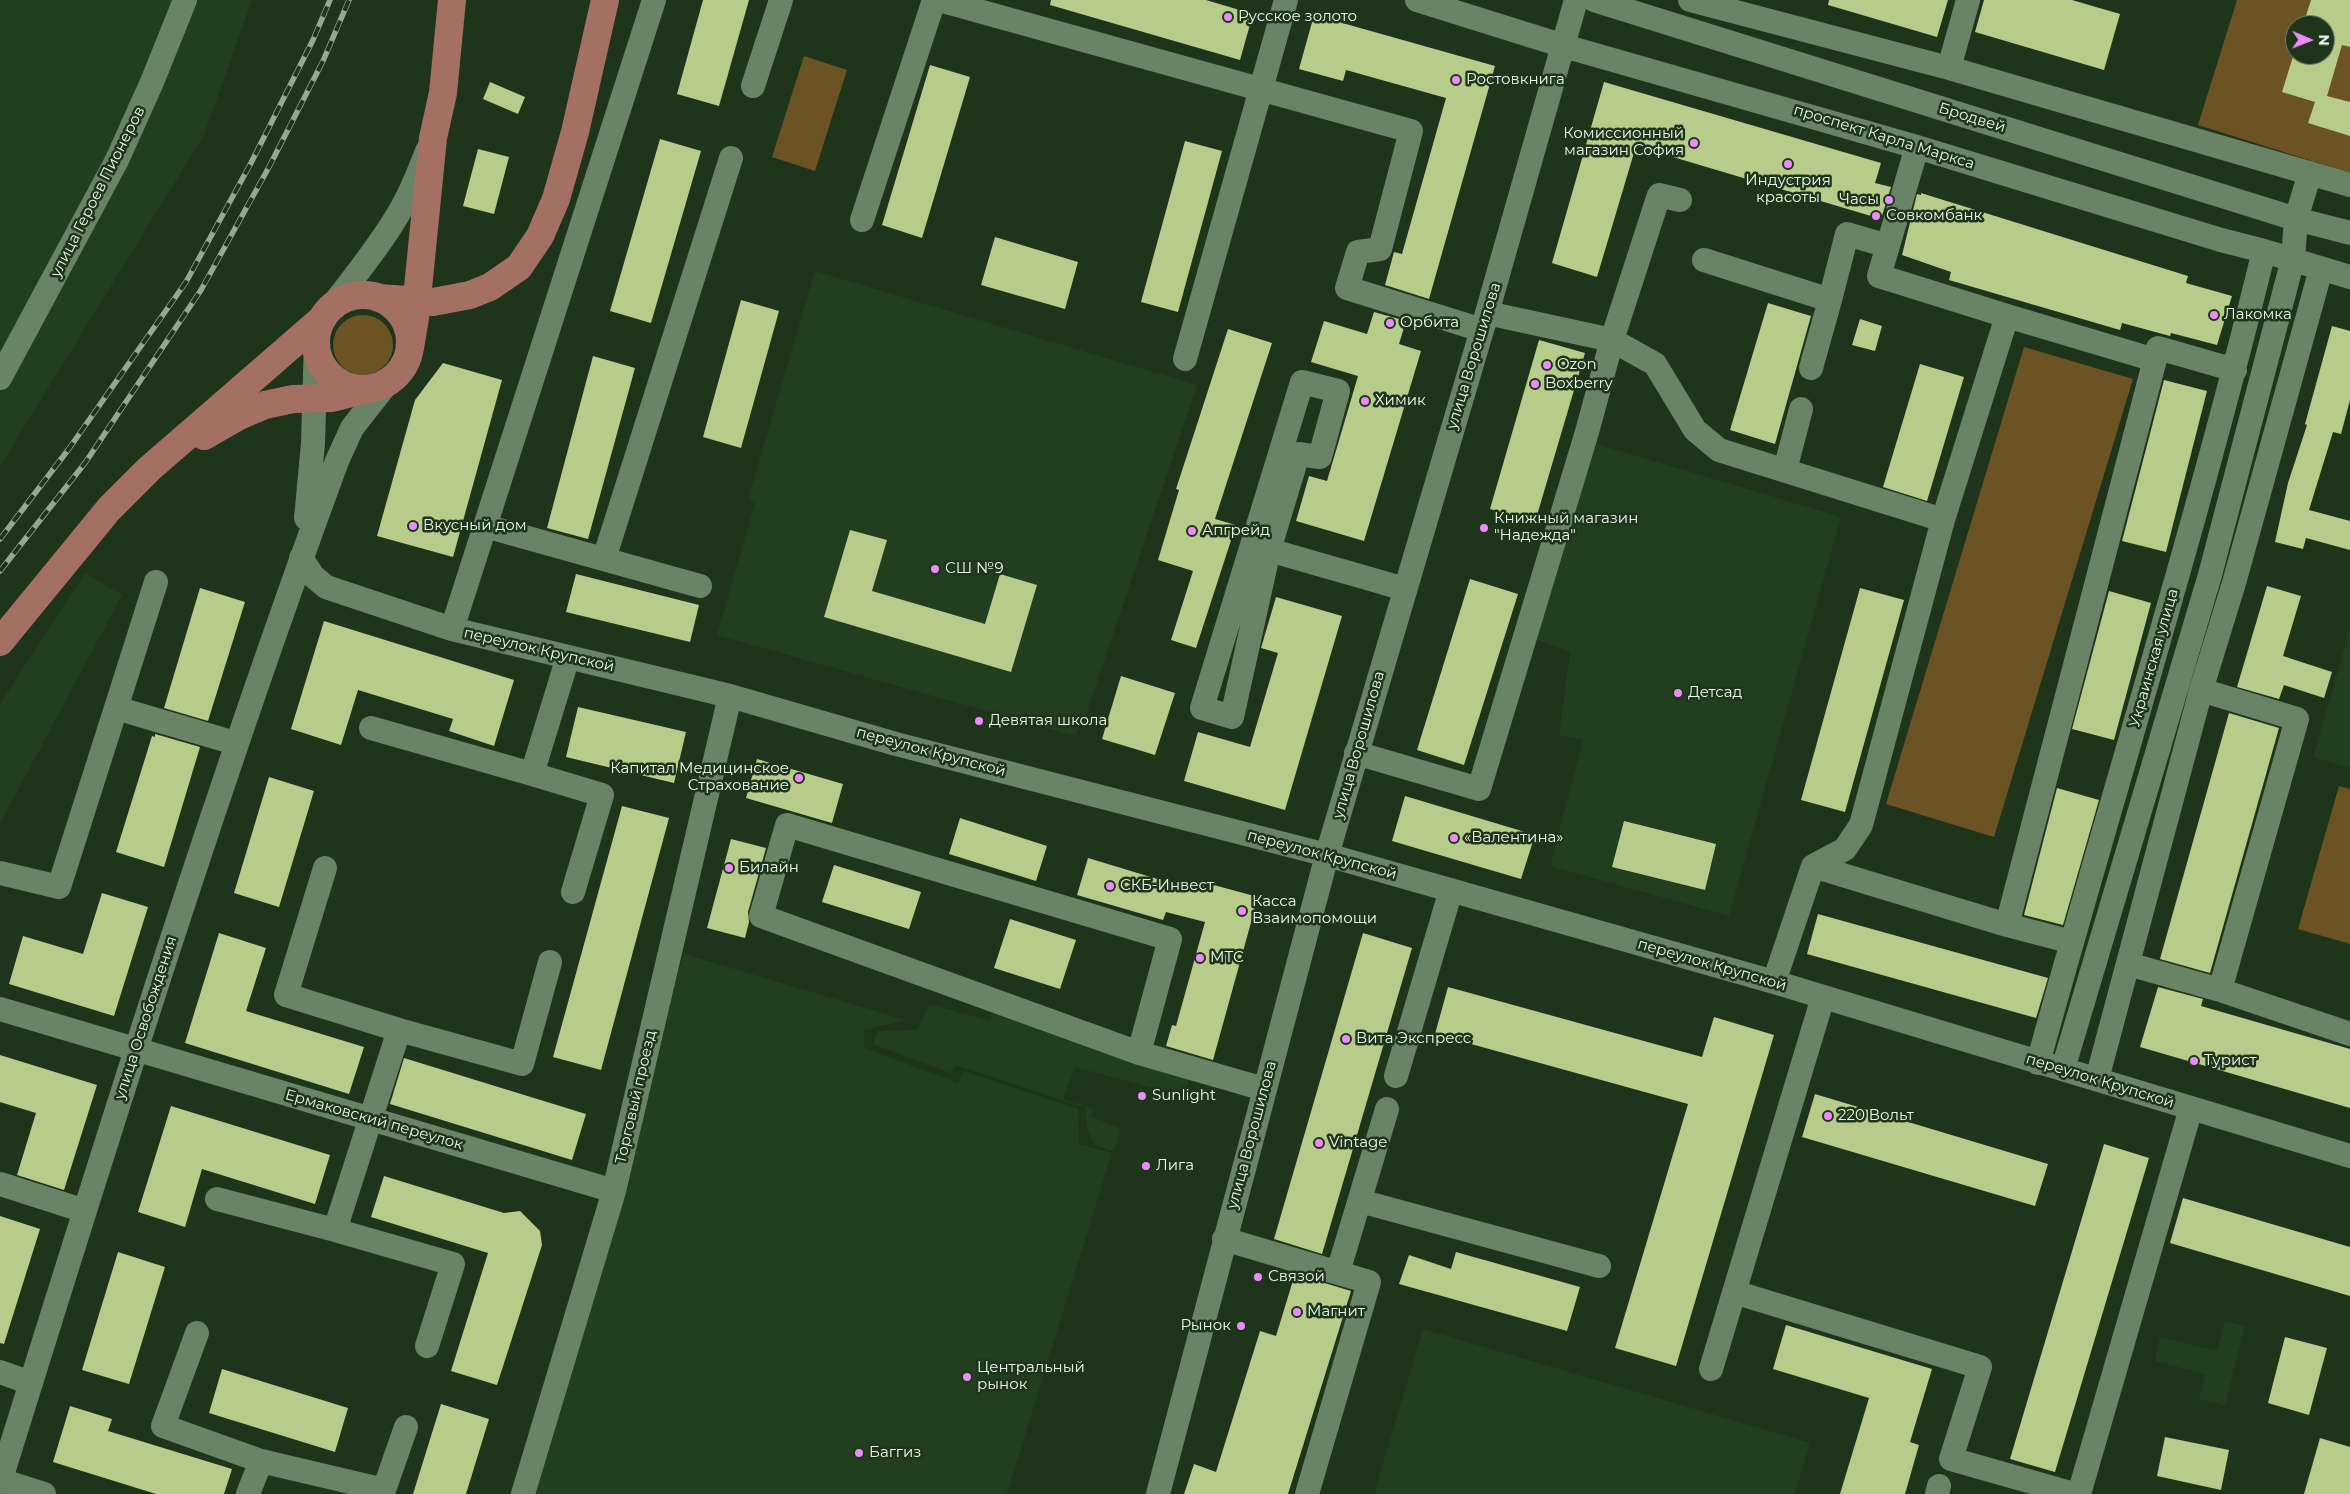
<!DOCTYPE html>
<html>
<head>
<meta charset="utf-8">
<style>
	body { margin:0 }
	#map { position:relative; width:2350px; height:1494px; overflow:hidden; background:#1e351c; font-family:Montserrat,sans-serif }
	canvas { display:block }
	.north { position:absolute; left:2285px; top:15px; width:50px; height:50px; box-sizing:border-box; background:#1e351c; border:1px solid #70836e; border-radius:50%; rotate:91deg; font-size:14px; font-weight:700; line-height:20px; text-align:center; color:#eaf9e9 }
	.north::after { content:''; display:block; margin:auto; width:18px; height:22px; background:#ec8cfa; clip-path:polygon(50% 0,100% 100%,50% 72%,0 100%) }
</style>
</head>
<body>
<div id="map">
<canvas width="2350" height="1494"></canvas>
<div class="north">N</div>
</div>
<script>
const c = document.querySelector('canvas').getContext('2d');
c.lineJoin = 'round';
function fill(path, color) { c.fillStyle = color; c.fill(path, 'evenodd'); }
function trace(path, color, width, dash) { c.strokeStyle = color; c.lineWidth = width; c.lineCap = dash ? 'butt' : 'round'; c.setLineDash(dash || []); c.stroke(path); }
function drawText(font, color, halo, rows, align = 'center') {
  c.font = font + ' Montserrat,sans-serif'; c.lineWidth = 5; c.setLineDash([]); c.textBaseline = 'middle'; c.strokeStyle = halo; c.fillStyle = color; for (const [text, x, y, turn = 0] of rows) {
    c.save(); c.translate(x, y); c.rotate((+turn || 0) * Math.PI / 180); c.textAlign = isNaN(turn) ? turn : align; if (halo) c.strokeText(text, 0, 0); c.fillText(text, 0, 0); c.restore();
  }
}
fill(new Path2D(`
	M 0,0 L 252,0 L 204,135 L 0,466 Z
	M 815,271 L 1197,385 L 1084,721 L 1075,736 L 717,635 L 755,503 L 748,499 Z
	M 1590,442 L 1841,517 L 1729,916 L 1550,866 L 1583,740 L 1559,735 L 1570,652 L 1531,638 Z
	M 85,573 L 122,595 L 0,824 L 0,704 Z
	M 2350,629 L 2350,768 L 2313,757 Z
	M 684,954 L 906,1020 L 864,1030 L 864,1048 L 958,1083 L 964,1071 L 1078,1109 L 1079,1144 L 1112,1153 L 1007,1494 L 523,1494 Z
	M 929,1004 L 990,1021 L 993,1013 L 1038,1023 L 1038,1030 L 1189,1077 L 1185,1097 L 1075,1067 L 1063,1099 L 1094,1109 L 1091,1117 L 1121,1128 L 1114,1151 L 1096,1146 L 1087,1130 L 1086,1108 L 956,1065 L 951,1073 L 873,1044 L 878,1031 L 917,1030 Z
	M 2225,1321 L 2245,1326 L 2225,1406 L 2199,1399 L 2205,1374 L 2155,1361 L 2160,1337 L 2217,1351 Z
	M 1423,1329 L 1810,1443 L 1795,1494 L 1374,1494 Z`), '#213e1f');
fill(new Path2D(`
	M 2237,0 L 2350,0 L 2350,173 L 2198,125 ZM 2295,25 L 2325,25 L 2325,55 L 2295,55 Z
	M 804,56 L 847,70 L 815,171 L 772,157 Z
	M333 345a30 30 0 1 1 60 0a30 30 0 1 1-60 0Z
	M 2024,347 L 2133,379 L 1994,837 L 1886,804 Z
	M 2339,786 L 2350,789 L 2350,944 L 2298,929 Z`), '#6b5323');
fill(new Path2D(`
	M 703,0 L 749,0 L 719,106 L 677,94 Z
	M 1051,0 L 1206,0 L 1253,14 L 1240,60 L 1050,5 Z
	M 1829,0 L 1948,0 L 1937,37 L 1828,5 Z
	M 1984,0 L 2072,0 L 2120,14 L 2104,70 L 1975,32 Z
	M 2311,0 L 2350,0 L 2350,47 L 2342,45 L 2327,96 L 2350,102 L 2350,136 L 2308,123 L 2315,102 L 2282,92 L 2295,50 L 2295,55 L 2325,55 L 2325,25 L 2303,25 Z
	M 1314,15 L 1495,66 L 1429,299 L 1385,285 L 1394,252 L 1402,254 L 1446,98 L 1346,70 L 1343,81 L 1299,69 Z
	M 930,65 L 970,77 L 922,238 L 882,225 Z
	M 490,82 L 525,97 L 518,114 L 483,99 Z
	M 1604,82 L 1881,163 L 1875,183 L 1891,187 L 1881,219 L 1636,146 L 1597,277 L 1552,263 Z
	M 660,139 L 701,151 L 651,323 L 610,311 Z
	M 1185,141 L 1222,151 L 1178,312 L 1141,302 Z
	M 478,149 L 509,157 L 494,214 L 463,206 Z
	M 1921,193 L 2188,276 L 2186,283 L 2232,296 L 2217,345 L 2171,333 L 2170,336 L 2122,323 L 2120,330 L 1949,280 L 1951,272 L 1902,255 L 1917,194 L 1921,195 Z
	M 995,237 L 1078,262 L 1065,309 L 981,285 Z
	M 741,300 L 779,311 L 741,448 L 703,437 Z
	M 1768,303 L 1811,316 L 1775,444 L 1730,430 Z
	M 1374,312 L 1406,321 L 1399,344 L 1421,351 L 1364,541 L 1296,521 L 1309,476 L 1327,481 L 1358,376 L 1311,362 L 1324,321 L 1367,334 Z
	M 1860,319 L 1882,326 L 1875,351 L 1852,345 Z
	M 2332,326 L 2350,331 L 2350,400 L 2341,434 L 2333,432 L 2309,510 L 2350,521 L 2350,550 L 2306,538 L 2303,549 L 2275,542 L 2288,483 L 2307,425 L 2305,424 Z
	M 1228,329 L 1272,343 L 1215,519 L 1236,525 L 1196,648 L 1171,640 L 1193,571 L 1158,560 L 1179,490 L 1176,489 Z
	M 1539,340 L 1585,353 L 1535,522 L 1490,509 Z
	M 593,356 L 635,368 L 588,539 L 547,528 Z
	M 443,363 L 502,380 L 453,557 L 377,536 L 415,400 Z
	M 1920,364 L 1964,377 L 1927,501 L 1883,487 Z
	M 2164,380 L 2207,391 L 2166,552 L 2122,541 Z
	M 850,530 L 887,540 L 872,591 L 985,624 L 1000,574 L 1037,585 L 1011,672 L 824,617 Z
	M 576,574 L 699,605 L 690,642 L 566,612 Z
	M 1470,579 L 1518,594 L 1464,765 L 1417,750 Z
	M 2267,586 L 2301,596 L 2283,656 L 2332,672 L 2324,698 L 2284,685 L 2279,699 L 2237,687 Z
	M 200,588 L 245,602 L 208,721 L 164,708 Z
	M 1860,588 L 1904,600 L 1845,812 L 1801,800 Z
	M 2109,591 L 2151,603 L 2114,740 L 2072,729 Z
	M 1276,597 L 1342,616 L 1285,810 L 1184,781 L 1198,732 L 1250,747 L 1278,653 L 1261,648 Z
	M 324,621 L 514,680 L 494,746 L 449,731 L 453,719 L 358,690 L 341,745 L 291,729 Z
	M 1121,676 L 1175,693 L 1155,755 L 1102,739 Z
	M 578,707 L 686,732 L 674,783 L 566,757 Z
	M 2229,713 L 2279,728 L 2210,973 L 2160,959 Z
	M 155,734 L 200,747 L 164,867 L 116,852 L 152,736 L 155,737 Z
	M 757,759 L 843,784 L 832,823 L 746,798 Z
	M 269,777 L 314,791 L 279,907 L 234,893 Z
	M 2057,788 L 2099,800 L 2063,925 L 2024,915 Z
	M 1405,796 L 1535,835 L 1521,879 L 1392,841 Z
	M 622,806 L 669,818 L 601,1070 L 553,1057 Z
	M 960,818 L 1047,846 L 1036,881 L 949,854 Z
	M 1624,821 L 1716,844 L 1705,890 L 1612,867 Z
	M 731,839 L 766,848 L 748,912 L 749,922 L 745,938 L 707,928 Z
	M 1088,858 L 1197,891 L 1199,881 L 1258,897 L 1213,1060 L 1166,1046 L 1172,1025 L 1176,1026 L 1205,922 L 1166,912 L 1163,920 L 1077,895 Z
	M 834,865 L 921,892 L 909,929 L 822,902 Z
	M 102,893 L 148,907 L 114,1016 L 9,984 L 23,936 L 83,954 Z
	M 1818,914 L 2048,978 L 2036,1018 L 1807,954 Z
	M 1010,919 L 1076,940 L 1060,989 L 994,968 Z
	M 219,933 L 266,948 L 246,1011 L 364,1047 L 349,1094 L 185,1043 Z
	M 1363,933 L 1412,948 L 1322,1254 L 1274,1239 Z
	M 1448,987 L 1702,1057 L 1714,1017 L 1774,1035 L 1676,1366 L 1615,1348 L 1688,1104 L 1435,1034 Z
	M 2158,987 L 2203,999 L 2201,1006 L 2350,1049 L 2350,1108 L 2140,1047 Z
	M 0,1055 L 97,1085 L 64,1190 L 17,1175 L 36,1113 L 0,1102 Z
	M 404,1058 L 586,1114 L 572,1160 L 390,1104 Z
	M 1815,1094 L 2048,1164 L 2035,1206 L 1802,1137 Z
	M 171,1106 L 330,1155 L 315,1204 L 202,1169 L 185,1227 L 138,1212 Z
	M 2104,1144 L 2149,1158 L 2055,1472 L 2010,1459 Z
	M 384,1176 L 504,1213 L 520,1211 L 540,1231 L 542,1245 L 497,1385 L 451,1371 L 488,1253 L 371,1217 Z
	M 2183,1198 L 2350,1247 L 2350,1296 L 2170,1243 Z
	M 0,1216 L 40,1229 L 4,1344 L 0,1343 Z
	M 118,1252 L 165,1267 L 129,1384 L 82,1370 Z
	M 1456,1252 L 1580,1287 L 1567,1331 L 1399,1284 L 1409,1255 L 1451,1269 Z
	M 1295,1274 L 1351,1291 L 1288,1494 L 1184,1494 L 1194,1464 L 1216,1472 L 1260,1331 L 1276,1336 Z
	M 1786,1325 L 1932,1369 L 1910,1442 L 1919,1445 L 1905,1494 L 1840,1494 L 1869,1398 L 1773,1369 Z
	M 2285,1337 L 2327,1348 L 2309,1415 L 2268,1403 Z
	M 222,1369 L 348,1408 L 335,1452 L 209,1413 Z
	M 441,1404 L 489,1419 L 466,1494 L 413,1494 Z
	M 70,1406 L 112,1419 L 108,1431 L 232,1469 L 224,1494 L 156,1494 L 53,1462 Z
	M 2165,1437 L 2229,1450 L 2221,1490 L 2157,1476 Z
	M 2320,1438 L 2350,1447 L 2350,1494 L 2304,1494 Z`), '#b7cb8a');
trace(new Path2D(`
	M 939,0 L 1411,131 L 1380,249 L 1358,252 L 1347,288 L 1482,330
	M 1417,0 L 1564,46 L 1917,147 L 2221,240 L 2264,251 L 2350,277
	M 1594,0 L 2296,219 L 2350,233
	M 1690,0 L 1949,68 L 2350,185
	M 1949,68 L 1968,0
	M 753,86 L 781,0
	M 1680,200 L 1659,195 L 1612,340 L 1655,364 L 1695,430 L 1719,450 L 1943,520
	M 862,220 L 934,0
	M 1704,260 L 1830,300 L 1847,234 L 1888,246
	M 329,310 C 353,278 380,246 400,211 C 411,192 419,172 427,151
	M 2007,316 L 2155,360
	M 1185,359 L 1286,0
	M 1811,368 L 1830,300
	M 0,378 L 117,160 L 152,82 L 185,0
	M 1785,470 L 1801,409
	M 306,518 L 313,443 L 316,340
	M 485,526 L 700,586
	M 1269,550 L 1232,717 L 1202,708 L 1302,382 L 1338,391 L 1320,457 L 1298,454 L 1269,550 L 1405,589
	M 301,558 L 313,576 L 326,587 L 452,629 L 730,696 L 896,744 L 1327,855 L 1774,982 L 2350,1156
	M 604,559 L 731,158
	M 156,582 L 116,708 L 235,743
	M 452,629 L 654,0
	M 371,728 L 532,774 L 568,657
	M 1356,753 L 1479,789 L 1587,432 L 1612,340 L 1487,313
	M 532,774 L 602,795 L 573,892
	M 1813,866 L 2007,925
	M 325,868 L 286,995 L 399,1030
	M 0,873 L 59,887 L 116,708
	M 2072,942 L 2007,925 L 2158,348 L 2235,370
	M 2128,964 L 2220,990 L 2297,719 L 2201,690
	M 1774,982 L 1813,866 L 1845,849 L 1861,825 L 1943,520 L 2007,316 L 1879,276 L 1917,147
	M 2220,990 L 2350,1034
	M 0,1009 L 614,1191
	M 1139,1053 L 761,916 L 787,825 L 1170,939 L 1139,1053 L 1264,1089
	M 2038,1063 C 2113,792 2197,524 2264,251
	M 2063,1069 L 2210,575 L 2293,259 L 2296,219 L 2310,173
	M 1396,1076 L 1451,890
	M 2097,1079 L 2201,690 L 2234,583 L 2321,269
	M 0,1184 L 85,1211
	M 217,1199 L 335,1230 L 399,1030 L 522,1064 L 550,962
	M 1360,1201 L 1599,1266
	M 335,1230 L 453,1264 L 427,1346
	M 1224,1239 L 1369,1282 L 1307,1494
	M 1338,1272 L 1387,1109
	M 1734,1292 L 1980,1367 L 1951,1459 L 2074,1494
	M 197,1333 L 163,1426 L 261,1461
	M 1711,1369 L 1823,997
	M 0,1372 L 31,1383
	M 0,1480 L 44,1494
	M 0,1482 C 107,1139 213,797 337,461 L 352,428 L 388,382
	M 248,1494 L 261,1461 L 384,1490 L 406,1427
	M 523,1494 L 614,1191 L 730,696
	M 1158,1494 L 1327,855 L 1487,313 L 1576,0
	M 1937,1494 L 1939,1486
	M 2079,1494 L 2191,1108`), '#698367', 24);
trace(new Path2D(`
	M316 342a47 47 0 1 1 94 0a47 47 0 1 1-94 0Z
	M 379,298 L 433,302 L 470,295 L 490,287 L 519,267 L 540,236 L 556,199 L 575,132 L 605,0
	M 410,348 L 415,318 L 433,138 L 443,93 L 452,0
	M 204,436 L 237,417 L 265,405 L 293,399 L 332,398 L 364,390
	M 0,642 L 109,509 L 149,469 L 323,318`), '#a47064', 28);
const rail = new Path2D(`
	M 0,539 L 68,450 L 186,282 L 251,163 L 313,40 L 330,0
	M 0,571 L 85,463 L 201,290 L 269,167 L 323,61 L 349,0`);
trace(rail, '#96a894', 5.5);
trace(rail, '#1e351c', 4, [11]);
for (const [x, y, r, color] of [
	[1228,17,5,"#ec8cfa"],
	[1456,80,5,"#ec8cfa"],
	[1694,143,5,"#ec8cfa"],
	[1788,164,5,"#ec8cfa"],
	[1889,200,5,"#ec8cfa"],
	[1876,216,5,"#ec8cfa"],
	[2214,315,5,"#ec8cfa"],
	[1390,323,5,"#ec8cfa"],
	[1547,365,5,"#ec8cfa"],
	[1535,384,5,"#ec8cfa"],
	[1365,401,5,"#ec8cfa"],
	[413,526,5,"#ec8cfa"],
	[1484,528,5,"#ec8cfa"],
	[1192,531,5,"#ec8cfa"],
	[935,569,5,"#ec8cfa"],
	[1678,693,5,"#ec8cfa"],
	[979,721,5,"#ec8cfa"],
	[799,778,5,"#ec8cfa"],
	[1454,838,5,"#ec8cfa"],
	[729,868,5,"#ec8cfa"],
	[1110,886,5,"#ec8cfa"],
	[1242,911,5,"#ec8cfa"],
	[1200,958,5,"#ec8cfa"],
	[1346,1039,5,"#ec8cfa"],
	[2194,1061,5,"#ec8cfa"],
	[1142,1096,5,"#ec8cfa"],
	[1828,1116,5,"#ec8cfa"],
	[1319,1143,5,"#ec8cfa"],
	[1146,1166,5,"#ec8cfa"],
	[1258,1277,5,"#ec8cfa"],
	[1297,1312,5,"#ec8cfa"],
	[1241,1326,5,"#ec8cfa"],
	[967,1377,5,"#ec8cfa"],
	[859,1453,5,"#ec8cfa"]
]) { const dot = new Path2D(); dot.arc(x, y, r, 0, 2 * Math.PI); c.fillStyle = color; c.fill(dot); trace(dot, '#1e351c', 2); }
drawText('15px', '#eaf9e9', '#1e351c', [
	["Русское золото",1238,17],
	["Ростовкнига",1466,80],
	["Комиссионный",1684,134,"right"],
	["магазин София",1684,151,"right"],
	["Индустрия",1788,181,"center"],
	["красоты",1788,198,"center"],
	["Часы",1879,200,"right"],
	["Совкомбанк",1886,216],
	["Лакомка",2224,315],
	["Орбита",1400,323],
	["Ozon",1557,365],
	["Boxberry",1545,384],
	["Химик",1375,401],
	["Книжный магазин",1494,519],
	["\"Надежда\"",1494,536],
	["Вкусный дом",423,526],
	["Апгрейд",1202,531],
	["СШ №9",945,569],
	["Детсад",1688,693],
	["Девятая школа",989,721],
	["Капитал Медицинское",789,769,"right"],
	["Страхование",789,786,"right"],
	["«Валентина»",1464,838],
	["Билайн",739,868],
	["СКБ-Инвест",1120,886],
	["Касса",1252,902],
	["Взаимопомощи",1252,919],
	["МТС",1210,958],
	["Вита Экспресс",1356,1039],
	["Турист",2204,1061],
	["Sunlight",1152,1096],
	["220 Вольт",1838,1116],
	["Vintage",1329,1143],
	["Лига",1156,1166],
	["Связой",1268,1277],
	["Магнит",1307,1312],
	["Рынок",1231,1326,"right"],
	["Центральный",977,1368],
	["рынок",977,1385],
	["Баггиз",869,1453]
], 'left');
drawText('15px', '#eaf9e9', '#1e351c', [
	["Бродвей",1972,118,17],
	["проспект Карла Маркса",1884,137,17],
	["улица Героев Пионеров",98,192,-63],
	["улица Ворошилова",1474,356,-73],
	["переулок Крупской",539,650,13],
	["Украинская улица",2154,658,-74],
	["улица Ворошилова",1359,745,-74],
	["переулок Крупской",931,752,15],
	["переулок Крупской",1322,855,15],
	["переулок Крупской",1712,965,16],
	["улица Освобождения",146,1018,-72],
	["переулок Крупской",2100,1081,17],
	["Торговый проезд",636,1097,-77],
	["Ермаковский переулок",374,1120,16],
	["улица Ворошилова",1252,1135,-75]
]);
</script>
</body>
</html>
